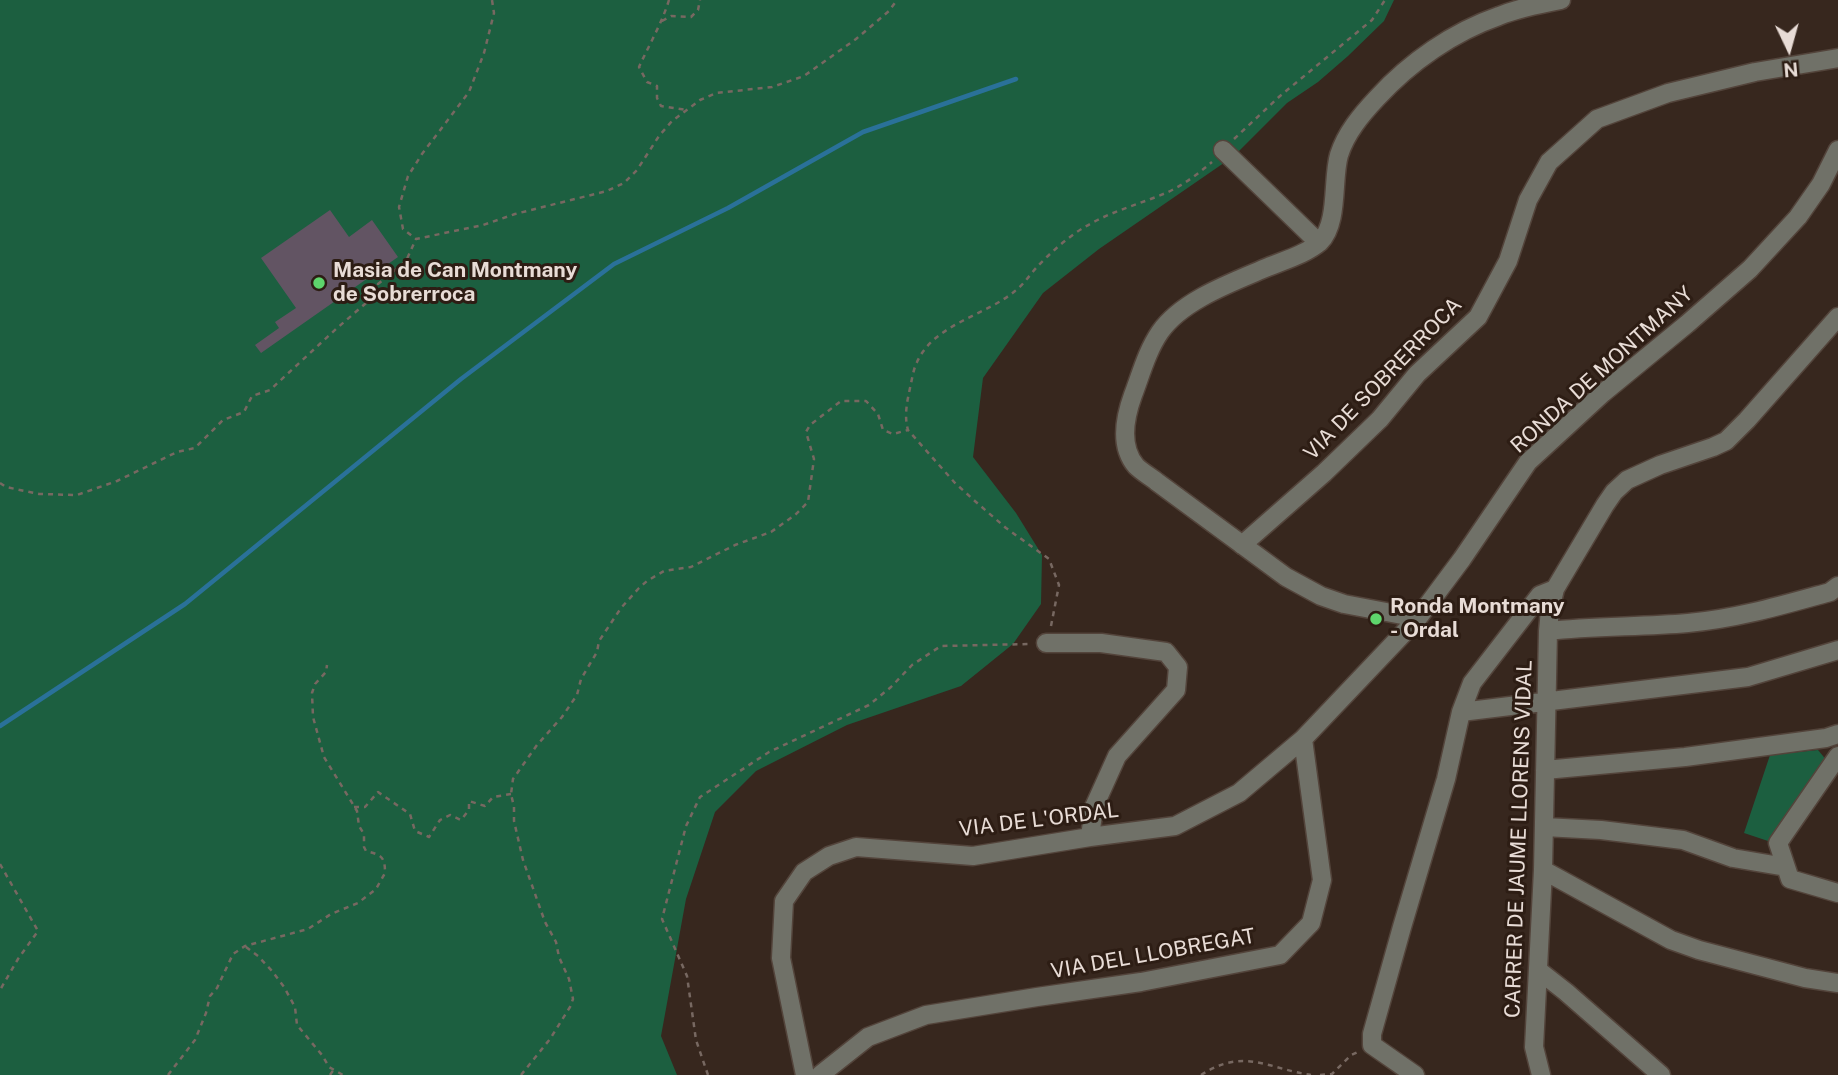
<!DOCTYPE html>
<html>
<head>
<meta charset="utf-8">
<style>
	body { margin:0 }
	#map { position:relative; width:1838px; height:1075px; overflow:hidden; background:#37271e; font-family:"Public Sans",sans-serif }
	canvas { display:block }
	.north { position:absolute; left:1754px; top:14px; width:70px; height:70px; -webkit-text-stroke:5px #2d1d14; paint-order:stroke; rotate:175deg; font-size:19px; font-weight:700; line-height:28px; text-align:center; color:#e8dcd6 }
	.north::after { content:''; display:block; margin:auto; width:24px; height:32px; background:#e8dcd6; clip-path:polygon(50% 0,100% 100%,50% 72%,0 100%) }
</style>
</head>
<body>
<div id="map">
<canvas width="1838" height="1075"></canvas>
<div class="north">N</div>
</div>
<script>
const c = document.querySelector('canvas').getContext('2d');
c.lineJoin = 'round';
function fill(path, color) { c.fillStyle = color; c.fill(path, 'evenodd'); }
function trace(path, color, width, dash) { c.strokeStyle = color; c.lineWidth = width; c.lineCap = dash ? 'butt' : 'round'; c.setLineDash(dash || []); c.stroke(path); }
function drawText(font, color, halo, rows, align = 'center') {
  c.font = font + ' "Public Sans",sans-serif'; c.lineWidth = 6; c.setLineDash([]); c.textBaseline = 'middle'; c.strokeStyle = halo; c.fillStyle = color; for (const [text, x, y, turn = 0] of rows) {
    c.save(); c.translate(x, y); c.rotate((+turn || 0) * Math.PI / 180); c.textAlign = isNaN(turn) ? turn : align; if (halo) c.strokeText(text, 0, 0); c.fillText(text, 0, 0); c.restore();
  }
}
fill(new Path2D(`
	M 0,0 L 1394,0 L 1384,21 L 1348,56 L 1318,82 L 1287,103 L 1234,156 L 1099,249 L 1043,293 L 983,378 L 973,457 L 1016,513 L 1042,555 L 1041,604 L 1013,644 L 961,686 L 847,725 L 756,771 L 715,812 L 686,899 L 661,1036 L 677,1075 L 0,1075 Z
	M 1818,750 L 1828,762 L 1774,843 L 1744,833 L 1770,755 Z`), '#1c5f40');
trace(new Path2D(`
	M 0,726 L 185,604 L 461,379 L 614,264 L 728,208 L 863,132 L 1016,79`), '#2a7199', 4.5);
fill(new Path2D(`
	M 330,210 L 349,237 L 372,220 L 398,257 L 261,353 L 255,345 L 279,328 L 275,322 L 296,308 L 261,258 Z`), '#625463');
const minor = new Path2D(`
	M 1561,0 C 1540,4 1519,8 1499,16 C 1453,32 1410,62 1377,98 C 1361,115 1346,133 1339,155 C 1332,179 1339,223 1320,242 C 1306,254 1285,260 1268,267 C 1233,282 1182,300 1160,332 C 1147,351 1141,374 1133,395 C 1125,417 1119,446 1136,466 C 1142,472 1151,477 1157,482 L 1286,577 L 1321,596 L 1344,604 L 1418,618 L 1462,559 L 1528,462 L 1603,393 L 1687,324 L 1750,269 L 1798,217 L 1821,184 L 1838,150
	M 1223,150 L 1319,243
	M 1242,545 L 1324,473 L 1380,419 L 1417,374 L 1478,317 L 1508,261 L 1528,200 L 1549,162 L 1597,119 L 1668,93 L 1755,72 L 1838,58
	M 1548,631 C 1594,626 1641,627 1688,623 C 1736,619 1783,605 1830,592 L 1838,586
	M 1046,643 L 1101,643 L 1166,652 L 1178,667 L 1176,690 L 1117,756 L 1094,807 L 1090,837
	M 1461,712 L 1472,683 L 1540,595 L 1555,589
	M 1838,756 L 1778,843 L 1790,879 L 1838,893
	M 1545,770 L 1685,757 L 1826,738 L 1838,734
	M 1544,827 L 1601,830 L 1683,840 L 1733,858 L 1786,867
	M 1543,870 L 1671,940 L 1699,950 L 1805,978 L 1838,983
	M 1538,970 L 1566,992 L 1661,1075
	M 805,1075 L 781,958 L 784,901 L 804,872 L 829,856 L 856,847 L 973,856 L 1090,837 L 1175,826 L 1239,793 L 1303,739 L 1418,618
	M 820,1075 L 868,1037 L 926,1015 L 1037,997 L 1141,982 L 1280,955 L 1311,923 L 1322,880 L 1303,739
	M 1415,1075 L 1372,1045 L 1372,1034 L 1402,927 L 1446,779 L 1461,712 L 1748,677 L 1838,650
	M 1541,1075 L 1534,1047 L 1543,870 L 1548,631 L 1550,610 L 1555,589 L 1605,505 L 1614,492 L 1627,480 L 1660,465 L 1713,447 L 1726,441 L 1747,420 L 1838,317`);
trace(minor, '#53443b', 21);
trace(new Path2D(`
	M 492,0 L 494,13 L 484,53 L 469,92 L 422,154 L 408,176 L 399,207 L 403,229 L 416,239 L 483,225 L 515,214 L 607,191 L 624,183 L 637,170 L 659,136 L 672,121 L 700,100 L 716,93 L 772,87 L 804,76 L 856,39 L 889,11 L 897,0
	M 669,0 C 662,23 649,45 639,67 L 647,82 L 657,86 L 657,98 L 661,106 L 687,110
	M 662,21 L 671,16 L 691,17 L 698,10 L 700,0
	M 1234,139 L 1280,96 L 1372,20 L 1385,0
	M 0,483 L 6,487 L 39,494 L 77,495 L 117,481 L 177,452 L 195,448 L 223,420 L 244,412 L 252,396 L 270,390 L 336,329 L 380,291 L 378,284 L 406,261 L 416,239
	M 1051,626 L 1059,585 L 1049,559 L 1006,528 L 976,502 L 955,483 L 908,430 C 904,416 907,402 910,388 C 912,380 913,370 917,362 C 934,324 985,316 1015,291 C 1023,285 1029,276 1036,268 C 1051,252 1071,234 1090,224 C 1115,210 1143,203 1168,192 C 1185,184 1199,173 1212,162
	M 354,807 L 365,807 L 378,792 L 410,814 L 415,831 L 429,837 L 440,820 L 450,815 L 461,820 L 469,810 L 469,801 L 485,806 L 493,797 L 511,794
	M 0,864 L 38,931 L 18,959 L 0,990
	M 246,947 L 258,956 L 272,971 L 284,987 L 295,1007 L 297,1025 L 322,1055 L 329,1067 L 343,1075
	M 168,1075 L 195,1040 L 206,1013 L 210,996 L 217,988 L 233,954 L 245,946 L 308,929 L 331,914 L 358,903 L 376,889 L 385,873 C 385,857 382,855 366,851 L 364,847 L 364,834 L 359,826 L 357,811 L 324,757 L 313,717 L 312,693 L 315,684 L 326,672 L 327,665
	M 330,1075 L 334,1069
	M 521,1075 L 550,1039 L 570,1007 L 573,999 L 569,979 L 559,957 L 556,942 L 545,922 L 523,860 L 514,821 L 514,807 L 511,794 L 513,779 L 537,745 L 562,717 L 577,695 L 581,679 L 597,652 L 599,641 L 621,608 L 639,588 L 647,581 L 664,571 L 691,567 L 735,545 L 771,532 L 795,515 L 808,502 L 814,459 L 806,432 L 810,425 L 841,401 L 866,401 L 878,414 L 883,430 L 893,434 L 908,430
	M 708,1075 L 696,1040 L 687,976 L 662,919 L 686,826 L 700,797 L 769,752 L 869,705 L 891,687 L 912,665 L 941,646 L 1030,644
	M 1201,1075 C 1244,1047 1269,1069 1311,1075
	M 1320,1075 L 1332,1074 L 1351,1055 L 1360,1051`), '#776861', 2.5, [5, 5]);
trace(minor, '#707168', 18);
for (const [x, y, r, color] of [
	[319,283,7,"#5ed56c"],
	[1376,619,7,"#5ed56c"]
]) { const dot = new Path2D(); dot.arc(x, y, r, 0, 2 * Math.PI); c.fillStyle = color; c.fill(dot); trace(dot, '#2d1d14', 2.5); }
drawText('bold 21px', '#e8dcd6', '#2d1d14', [
	["Masia de Can Montmany",333,271],
	["de Sobrerroca",333,295],
	["Ronda Montmany",1390,607],
	["- Ordal",1390,631]
], 'left');
drawText('21px', '#e8dcd6', '#2d1d14', [
	["RONDA DE MONTMANY",1602,370,-42],
	["VIA DE SOBRERROCA",1383,379,-46],
	["VIA DE L'ORDAL",1039,820,-7],
	["CARRER DE JAUME LLORENS VIDAL",1519,839,-88],
	["VIA DEL LLOBREGAT",1153,954,-10]
]);
</script>
</body>
</html>
